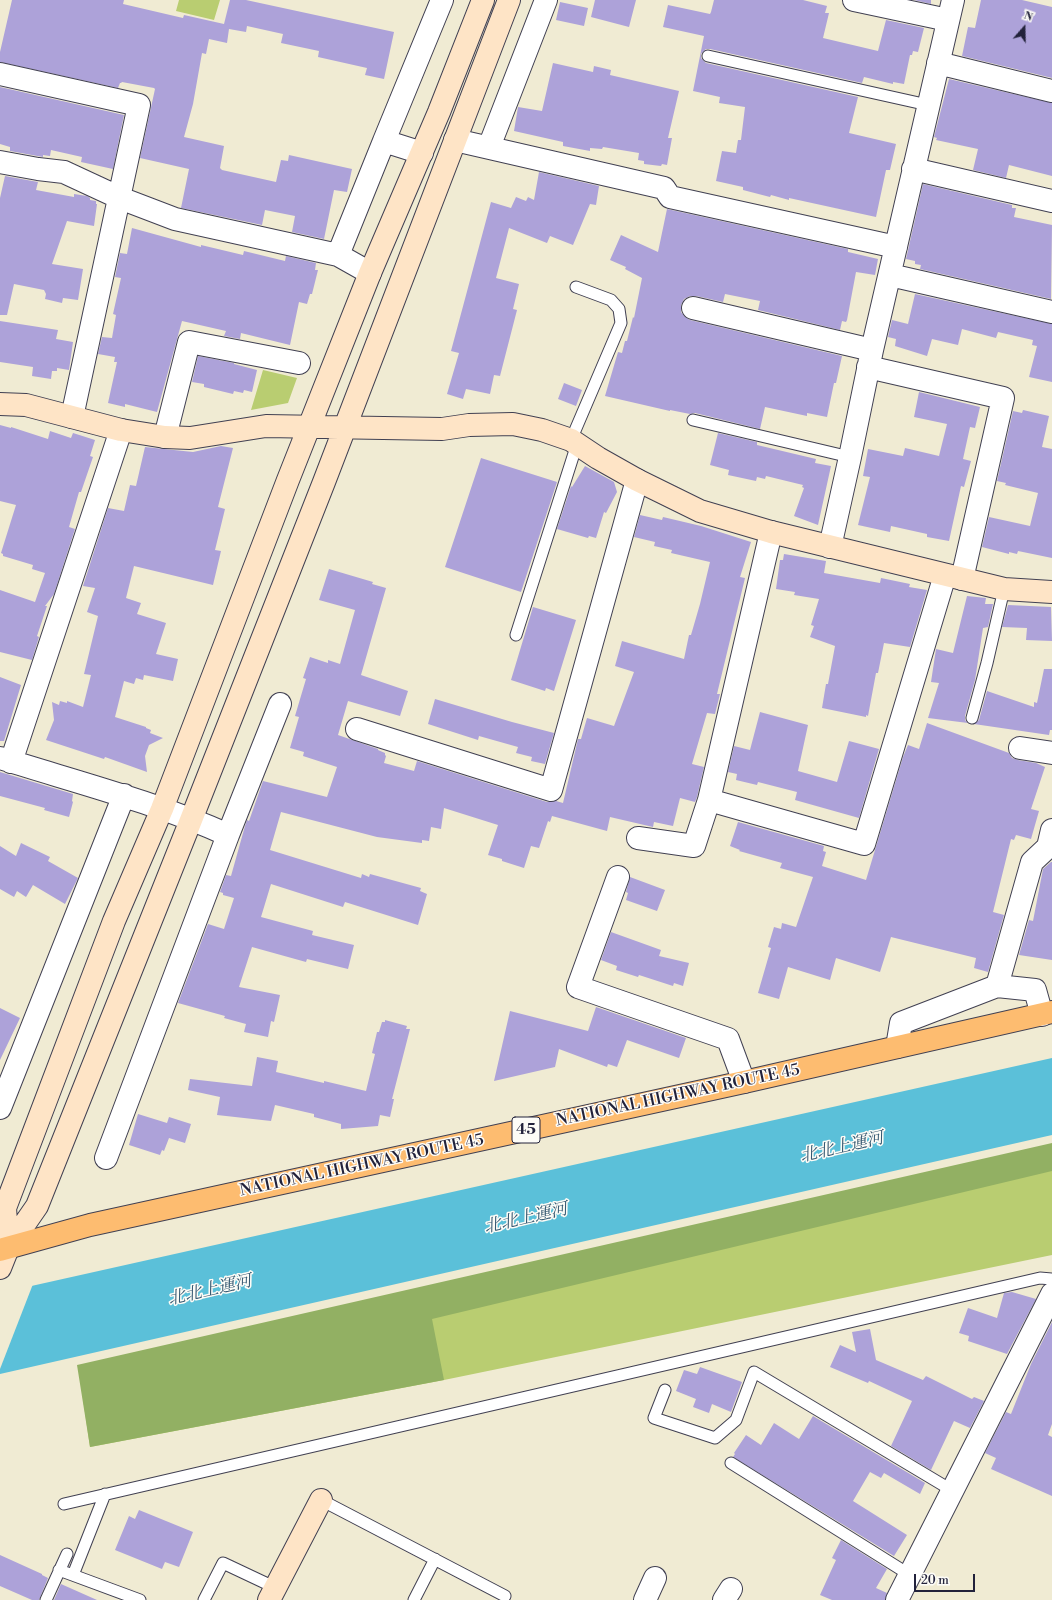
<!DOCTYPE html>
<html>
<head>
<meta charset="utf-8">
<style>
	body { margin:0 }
	#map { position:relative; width:1052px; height:1600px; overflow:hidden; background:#f0ebd3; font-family:"Libre Bodoni",serif }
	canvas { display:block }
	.north { position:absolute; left:1004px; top:8px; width:40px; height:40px; -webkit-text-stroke:3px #fdfcf7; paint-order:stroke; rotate:20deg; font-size:11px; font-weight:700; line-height:16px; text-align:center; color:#22223b }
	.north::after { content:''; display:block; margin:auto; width:14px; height:18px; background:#22223b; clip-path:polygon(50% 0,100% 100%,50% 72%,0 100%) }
	.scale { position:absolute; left:914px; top:1574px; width:61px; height:18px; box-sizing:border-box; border:2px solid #22223b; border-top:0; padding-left:5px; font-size:12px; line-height:14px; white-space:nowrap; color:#22223b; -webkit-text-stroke:3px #fdfcf7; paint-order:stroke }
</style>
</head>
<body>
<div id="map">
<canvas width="1052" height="1600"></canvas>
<div class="north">N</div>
<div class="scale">20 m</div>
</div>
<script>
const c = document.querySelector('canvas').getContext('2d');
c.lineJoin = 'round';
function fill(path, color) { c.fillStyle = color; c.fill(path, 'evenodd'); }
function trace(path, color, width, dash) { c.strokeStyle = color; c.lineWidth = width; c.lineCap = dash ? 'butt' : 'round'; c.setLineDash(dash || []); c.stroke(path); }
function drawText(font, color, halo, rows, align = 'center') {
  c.font = font + ' "Libre Bodoni","Noto Serif JP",serif'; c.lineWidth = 3; c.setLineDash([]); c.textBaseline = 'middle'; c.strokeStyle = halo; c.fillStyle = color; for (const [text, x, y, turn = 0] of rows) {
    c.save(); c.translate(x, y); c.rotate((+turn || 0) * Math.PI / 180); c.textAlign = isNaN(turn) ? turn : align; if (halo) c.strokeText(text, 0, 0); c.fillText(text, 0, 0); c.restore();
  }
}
fill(new Path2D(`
	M 179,0 L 220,0 L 214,20 L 176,11 Z
	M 263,370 L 297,378 L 288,403 L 251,410 Z
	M 1052,1170 L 1052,1255 L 444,1380 L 90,1447 L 82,1392 Z`), '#b9cd71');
fill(new Path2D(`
	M 1052,1143 L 1052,1171 L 432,1319 L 444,1380 L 90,1447 L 77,1365 Z`), '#92b063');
fill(new Path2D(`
	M 1052,1058 L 1052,1135 L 0,1374 L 0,1293 Z`), '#5bc0d9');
fill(new Path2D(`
	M 33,1284 L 0,1369 L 0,1291 Z`), '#f0ebd3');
fill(new Path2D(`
	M 12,0 L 124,0 L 123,4 L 183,18 L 184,15 L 224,24 L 230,0 L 246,0 L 394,32 L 384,79 L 365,75 L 367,68 L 318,57 L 319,51 L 281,43 L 283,34 L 247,26 L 246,32 L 229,29 L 227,43 L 209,39 L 206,54 L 202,53 L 193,104 L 184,137 L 224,146 L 220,168 L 222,170 L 276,182 L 281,160 L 288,161 L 289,155 L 352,169 L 347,192 L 334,190 L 324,239 L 292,232 L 295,216 L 265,210 L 262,225 L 181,208 L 189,169 L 140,158 L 155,89 L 154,88 L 122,82 L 121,83 L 120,83 L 118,88 L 0,62 L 0,52 Z
	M 595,0 L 636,0 L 629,27 L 591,17 Z
	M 714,0 L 803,0 L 827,6 L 825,13 L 829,13 L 823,38 L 878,51 L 886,20 L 924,28 L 918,52 L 913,51 L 912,55 L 910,55 L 904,84 L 893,82 L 893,84 L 864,77 L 862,83 L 710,49 L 706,49 L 701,54 L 701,58 L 706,63 L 858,97 L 849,133 L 896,144 L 890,170 L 886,170 L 876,217 L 789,198 L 789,200 L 771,195 L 770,197 L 743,190 L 743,187 L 716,181 L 722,151 L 736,153 L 738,140 L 741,140 L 745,107 L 719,103 L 720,97 L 693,91 L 704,36 L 663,27 L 668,5 L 710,14 L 711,12 Z
	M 914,0 L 931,0 L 931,4 Z
	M 981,0 L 1022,0 L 1052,7 L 1052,78 L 962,56 L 968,27 L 975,28 Z
	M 560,2 L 588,8 L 584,26 L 556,20 Z
	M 553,63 L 593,72 L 594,66 L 611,70 L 610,75 L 679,91 L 668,138 L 672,138 L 667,165 L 662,164 L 661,166 L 644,164 L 644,161 L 638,160 L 639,153 L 603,147 L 602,149 L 590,148 L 590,151 L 563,146 L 563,142 L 514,131 L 518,107 L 542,111 Z
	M 949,79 L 1052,103 L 1052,176 L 1009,165 L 1006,178 L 973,170 L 978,149 L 936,140 L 937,138 L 934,137 Z
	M 0,87 L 124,115 L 113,169 L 81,162 L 82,157 L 51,150 L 50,156 L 43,155 L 43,157 L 10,151 L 10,147 L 0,144 Z
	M 539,172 L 599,186 L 596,205 L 590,204 L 573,245 L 550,236 L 547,243 L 509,228 L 496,278 L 519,284 L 513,309 L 517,310 L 500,376 L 494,375 L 490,394 L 466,389 L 463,399 L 447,394 L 459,353 L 451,351 L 491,202 L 511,208 L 516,197 L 526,201 L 528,197 L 534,200 Z
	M 5,176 L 38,182 L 36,190 L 74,197 L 74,194 L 87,196 L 90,198 L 90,200 L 96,201 L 96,204 L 97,204 L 94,226 L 67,221 L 52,264 L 83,269 L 78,300 L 63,298 L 62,303 L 45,299 L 46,294 L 44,290 L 14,284 L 7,315 L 0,315 L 0,198 Z
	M 923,184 L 1012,205 L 1012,208 L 1016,208 L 1014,217 L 1052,225 L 1051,299 L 920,269 L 921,265 L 915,264 L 915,261 L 906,259 Z
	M 667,209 L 848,249 L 848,252 L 878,259 L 875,275 L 856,272 L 847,320 L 846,322 L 842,321 L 840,330 L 758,310 L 760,301 L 725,294 L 723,302 L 696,296 L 690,296 L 684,299 L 681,305 L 681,312 L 685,317 L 690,320 L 842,356 L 836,383 L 834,383 L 827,417 L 807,413 L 807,416 L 765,407 L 760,429 L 695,413 L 690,414 L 670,410 L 670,411 L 605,396 L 618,352 L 622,353 L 625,341 L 627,341 L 633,317 L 634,318 L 642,278 L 625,269 L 626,267 L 610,260 L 621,235 L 658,252 Z
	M 132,228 L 201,247 L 201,245 L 243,255 L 244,251 L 285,261 L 286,256 L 316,263 L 315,270 L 318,270 L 312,294 L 310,294 L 307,304 L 299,302 L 290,345 L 241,333 L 240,339 L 224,336 L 226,331 L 182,321 L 157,412 L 125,404 L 125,407 L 108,403 L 117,362 L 114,362 L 115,357 L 98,354 L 102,337 L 112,338 L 116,315 L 113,314 L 121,278 L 115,277 L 120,253 L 127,254 Z
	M 915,294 L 1052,324 L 1052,382 L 1029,377 L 1037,346 L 1032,345 L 1033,340 L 998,332 L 996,338 L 962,329 L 958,345 L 932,339 L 927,356 L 895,346 L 896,339 L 888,337 L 892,320 L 908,324 Z
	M 0,321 L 58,330 L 56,339 L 73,342 L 69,370 L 57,368 L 57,371 L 52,371 L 51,379 L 32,376 L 33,367 L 0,362 Z
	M 198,356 L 234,363 L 234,364 L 257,370 L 252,392 L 244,390 L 243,393 L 234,391 L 233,394 L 204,387 L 204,384 L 192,382 Z
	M 564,383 L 582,390 L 576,406 L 558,399 Z
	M 919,392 L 980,407 L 975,428 L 970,427 L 963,459 L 971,461 L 964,487 L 961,486 L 949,541 L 927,537 L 927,534 L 891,526 L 890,532 L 858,525 L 870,477 L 863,476 L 868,449 L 903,456 L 905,448 L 939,456 L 947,424 L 914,417 Z
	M 1023,410 L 1049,416 L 1042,447 L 1052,449 L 1052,558 L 1018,551 L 1017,554 L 1009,552 L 1009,554 L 982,547 L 989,517 L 1030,526 L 1038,493 L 1005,485 L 1006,483 L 997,481 L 1013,411 L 1022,413 Z
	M 0,425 L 11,428 L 11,427 L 48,439 L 50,431 L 71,438 L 73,433 L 95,440 L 90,456 L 93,457 L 81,492 L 79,492 L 69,527 L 75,529 L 54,594 L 45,606 L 47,606 L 37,636 L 39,637 L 32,660 L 0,652 L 0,590 L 35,602 L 45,573 L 32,569 L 33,565 L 3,556 L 3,554 L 1,553 L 16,505 L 0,501 Z
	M 718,433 L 757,442 L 757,445 L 816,459 L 815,463 L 831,466 L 818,525 L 794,516 L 804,488 L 802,487 L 803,485 L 766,476 L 765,479 L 757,477 L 756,481 L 728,475 L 729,470 L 710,465 Z
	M 221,446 L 233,448 L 218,507 L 225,509 L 215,550 L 221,551 L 213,585 L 134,566 L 126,598 L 141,603 L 137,614 L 166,623 L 156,654 L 178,659 L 173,681 L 144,675 L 143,680 L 136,678 L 134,684 L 124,681 L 115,717 L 146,727 L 146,728 L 151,730 L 150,733 L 163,738 L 149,745 L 145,756 L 147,772 L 105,757 L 104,759 L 46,740 L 54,720 L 52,702 L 59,705 L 60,701 L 67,703 L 67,701 L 83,707 L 91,675 L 84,674 L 98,616 L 87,612 L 95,588 L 83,586 L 108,508 L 124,511 L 130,485 L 136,486 L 145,447 L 193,452 Z
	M 481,458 L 557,482 L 521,592 L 445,567 Z
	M 585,466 L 614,482 L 617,492 L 606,513 L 604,512 L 596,538 L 589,536 L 588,538 L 557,529 L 571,486 L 572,487 Z
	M 640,515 L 662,520 L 663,517 L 701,526 L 751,542 L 740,577 L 745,578 L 717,694 L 720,694 L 715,714 L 707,713 L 692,764 L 704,767 L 697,797 L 695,802 L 680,798 L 673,826 L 654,822 L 653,827 L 610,817 L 607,831 L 552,816 L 550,822 L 548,821 L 539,848 L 531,846 L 524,868 L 502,861 L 502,859 L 488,855 L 498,825 L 444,808 L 441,829 L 431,827 L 429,841 L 422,840 L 422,843 L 377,837 L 281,812 L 270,850 L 361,878 L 362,874 L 369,877 L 370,874 L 421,888 L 420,891 L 427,894 L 418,925 L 345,902 L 343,907 L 271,884 L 261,917 L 313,931 L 312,935 L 354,945 L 348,969 L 307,959 L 306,962 L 252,947 L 239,987 L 280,995 L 274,1022 L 271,1021 L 268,1037 L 244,1032 L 246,1024 L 224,1018 L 225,1016 L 178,1003 L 208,924 L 224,929 L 234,898 L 223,895 L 223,893 L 220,892 L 226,875 L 231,876 L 245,826 L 247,820 L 249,821 L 263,781 L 327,797 L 337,767 L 303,756 L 304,752 L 290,748 L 299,717 L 295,716 L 306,679 L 303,678 L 310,657 L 328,663 L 328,660 L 340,664 L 355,610 L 319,600 L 329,569 L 373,582 L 372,584 L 386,588 L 361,675 L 408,691 L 400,716 L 348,701 L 338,735 L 378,749 L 378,750 L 385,753 L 385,755 L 386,756 L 384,763 L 414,771 L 417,761 L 547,802 L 556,801 L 563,803 L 578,739 L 581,739 L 587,718 L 614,726 L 634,672 L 615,666 L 622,641 L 684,659 L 689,635 L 691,635 L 700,604 L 710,562 L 671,553 L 672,550 L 654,546 L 655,542 L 634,537 Z
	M 784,554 L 826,561 L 824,573 L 880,583 L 881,578 L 910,584 L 909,587 L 927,590 L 910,647 L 884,643 L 878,673 L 876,673 L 868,716 L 866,715 L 866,717 L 822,708 L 826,684 L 828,684 L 835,646 L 810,637 L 814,626 L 811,625 L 819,599 L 794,595 L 795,592 L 776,589 L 780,560 L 783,560 Z
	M 967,596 L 986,598 L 985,604 L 993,604 L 988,627 L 983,628 L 975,680 L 965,716 L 965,720 L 968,723 L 928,718 L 939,683 L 931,682 L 936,649 L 953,653 Z
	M 1008,605 L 1051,607 L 1052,641 L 1026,640 L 1027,628 L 1002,627 Z
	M 533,607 L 576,620 L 554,691 L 546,688 L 545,691 L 511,680 Z
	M 1044,669 L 1052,669 L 1052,730 L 1050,730 L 1049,735 L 974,724 L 979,720 L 987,691 L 1034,707 L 1034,702 L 1037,703 Z
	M 0,677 L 21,685 L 4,741 L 0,741 Z
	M 435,699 L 512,722 L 554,733 L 545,764 L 531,761 L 532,757 L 516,753 L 518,747 L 479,736 L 478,740 L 428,724 Z
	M 760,712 L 808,725 L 798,771 L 837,782 L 849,741 L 879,749 L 859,818 L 795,800 L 797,792 L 758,782 L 757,785 L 736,780 L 737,774 L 728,772 L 734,746 L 750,750 Z
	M 927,723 L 1009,753 L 1012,758 L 1018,760 L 1036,763 L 1045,767 L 1031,809 L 1039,811 L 1031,839 L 1016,835 L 1014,840 L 1011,839 L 993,912 L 1004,915 L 988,972 L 974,968 L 976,958 L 891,937 L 880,972 L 836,958 L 830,980 L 788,967 L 779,999 L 758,993 L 771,948 L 768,947 L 774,927 L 781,929 L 782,923 L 796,927 L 813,877 L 780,868 L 782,863 L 739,851 L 740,850 L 730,846 L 738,822 L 824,846 L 823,851 L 826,852 L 822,866 L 866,880 L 903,757 L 908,745 L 919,749 Z
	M 0,772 L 73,794 L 72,801 L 73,802 L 69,817 L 44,810 L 45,808 L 0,796 Z
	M 21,843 L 50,857 L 48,861 L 78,878 L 65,904 L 33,885 L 26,897 L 17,891 L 14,897 L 0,889 L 0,846 L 16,856 Z
	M 1051,862 L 1052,862 L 1052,960 L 1019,955 L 1029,920 L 1033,921 L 1043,869 Z
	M 630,877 L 665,890 L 657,911 L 626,900 L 628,893 L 626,892 Z
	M 611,932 L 661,950 L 659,956 L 689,963 L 683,986 L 674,983 L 673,986 L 639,975 L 638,977 L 616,970 L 617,966 L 601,960 Z
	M 596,1007 L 686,1038 L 679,1058 L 627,1040 L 617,1067 L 608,1064 L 607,1067 L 559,1049 L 555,1067 L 494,1081 L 510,1011 L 588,1031 Z
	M 0,1008 L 20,1018 L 0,1060 Z
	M 385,1020 L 407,1026 L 406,1029 L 410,1029 L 392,1099 L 394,1099 L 390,1117 L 380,1115 L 378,1126 L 341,1129 L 341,1124 L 314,1117 L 314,1114 L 275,1105 L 271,1121 L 217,1115 L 220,1097 L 188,1090 L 190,1079 L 252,1086 L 257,1057 L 278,1061 L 276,1072 L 324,1083 L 324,1081 L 366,1091 L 375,1054 L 372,1053 L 377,1032 L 379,1032 L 382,1022 L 385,1022 Z
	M 138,1114 L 167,1123 L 169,1117 L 191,1124 L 185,1143 L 169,1138 L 164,1151 L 162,1150 L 160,1155 L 129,1145 Z
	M 1012,1292 L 1036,1299 L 1007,1354 L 968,1341 L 969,1336 L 959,1333 L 968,1308 L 997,1318 L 1004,1293 Z
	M 1052,1322 L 1052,1424 L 1048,1435 L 1052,1437 L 1052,1496 L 991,1469 L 996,1458 L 985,1453 L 1006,1412 L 1011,1414 L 1031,1364 Z
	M 870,1329 L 876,1360 L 923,1380 L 926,1376 L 972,1399 L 974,1397 L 984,1401 L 970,1428 L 954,1421 L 931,1470 L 891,1446 L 912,1401 L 869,1381 L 868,1383 L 830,1367 L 840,1345 L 856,1352 L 852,1332 Z
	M 700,1367 L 742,1382 L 731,1412 L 712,1404 L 709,1413 L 693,1407 L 696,1399 L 676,1391 L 684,1370 L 697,1374 Z
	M 813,1416 L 925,1483 L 920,1494 L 884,1473 L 881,1478 L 870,1472 L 853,1501 L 907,1535 L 894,1556 L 733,1457 L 735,1454 L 734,1453 L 746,1435 L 761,1445 L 774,1423 L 799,1439 Z
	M 139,1510 L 193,1532 L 179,1567 L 165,1562 L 162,1569 L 115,1550 L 129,1516 L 135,1519 Z
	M 841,1540 L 887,1569 L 876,1588 L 887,1593 L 885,1600 L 832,1600 L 820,1595 L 836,1560 L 832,1558 Z
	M 0,1555 L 42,1574 L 42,1575 L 48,1578 L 39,1600 L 32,1600 L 0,1586 Z
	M 61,1584 L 97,1600 L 54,1600 Z`), '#ada2d9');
const lane = new Path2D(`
	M 708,56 L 928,105
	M 693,420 L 850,457
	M 571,440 L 621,323 L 619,309 L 611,300 L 576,287
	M 516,635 L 577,444
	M 972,718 L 987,663 L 1004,589
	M 665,1390 L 654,1418 L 715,1438 L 736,1420 L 754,1372 L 953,1491
	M 731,1463 L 910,1575
	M 321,1500 L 505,1596
	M 64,1504 L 1040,1278 L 1052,1279
	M 59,1570 L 140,1600
	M 73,1575 L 105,1494
	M 46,1600 L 67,1554
	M 204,1600 L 223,1563 L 276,1588
	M 414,1600 L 435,1559`);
const street = new Path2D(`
	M 854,0 L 948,20
	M 938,63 L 1052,91
	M 0,74 L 139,105 L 72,417
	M 455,140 L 664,188 L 670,197 L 896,247
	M 489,147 L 546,0
	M 422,153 L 384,141 L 442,0
	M 0,162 L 38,169 L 64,172 L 120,198 L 175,219 L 338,255 L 370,273
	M 913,169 L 1052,201
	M 338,255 L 384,141
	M 890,275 L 1052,312
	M 693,308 L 872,350
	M 868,367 L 1003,398 L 962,579
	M 165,437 L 189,342 L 299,363
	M 830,547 L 850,457 L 872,350 L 953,0
	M 357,729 L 551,790 L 637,480
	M 1020,748 L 1052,753
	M 0,758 C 76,782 155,802 228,835 L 106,1158
	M 11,762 L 121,430
	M 709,800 L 864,844 L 945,575
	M 228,835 L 280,704
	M 638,838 L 694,846 L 709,800 L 771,532
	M 618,877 L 578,987 L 728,1039 L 744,1082
	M 997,986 L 1035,990 L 1042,1015
	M 897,1047 L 901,1023 L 997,986 L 1032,862 L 1048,847 L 1052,830
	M 0,1108 L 124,795
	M 645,1600 L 655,1578
	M 724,1600 L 731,1589
	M 897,1600 L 1052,1294`);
const secondary = new Path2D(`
	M 0,404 L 26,405 L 121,430 L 165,437 L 190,438 L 266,426 L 442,429 L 469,425 L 513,424 L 542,430 L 571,440 L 598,458 L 637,480 L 700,511 L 771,532 L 1004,589 L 1052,592
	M 8,1248 L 5,1208 L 114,921 L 162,809 L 288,480 L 370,273 L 439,112 L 483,0
	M 0,1268 L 8,1248 L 37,1206 L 191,820 L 324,482 L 509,0
	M 269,1600 L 321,1500`);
const highway = new Path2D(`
	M 0,1250 L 90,1225 L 744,1082 L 1052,1012`);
trace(lane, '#414052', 13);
trace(street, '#414052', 24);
trace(secondary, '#414052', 24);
trace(highway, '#414052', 24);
trace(lane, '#fff', 11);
trace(street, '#fff', 22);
trace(secondary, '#fee4c6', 22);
trace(highway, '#fdbc70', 22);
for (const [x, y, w] of [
	[526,1130,28]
]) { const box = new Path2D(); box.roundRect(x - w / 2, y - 13, w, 26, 3); c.fillStyle = '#fdfcf7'; c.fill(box); trace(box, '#22223b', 1); }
drawText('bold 15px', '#22223b', null, [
	["45",526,1130]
]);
drawText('16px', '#22223b', '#fdfcf7', [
	["NATIONAL HIGHWAY ROUTE 45",678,1096,-12],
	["NATIONAL HIGHWAY ROUTE 45",362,1166,-12]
]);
drawText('italic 17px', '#365972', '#fdfcf7', [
	["北北上運河",842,1148,-13],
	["北北上運河",526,1219,-13],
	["北北上運河",210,1291,-13]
]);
</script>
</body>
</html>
